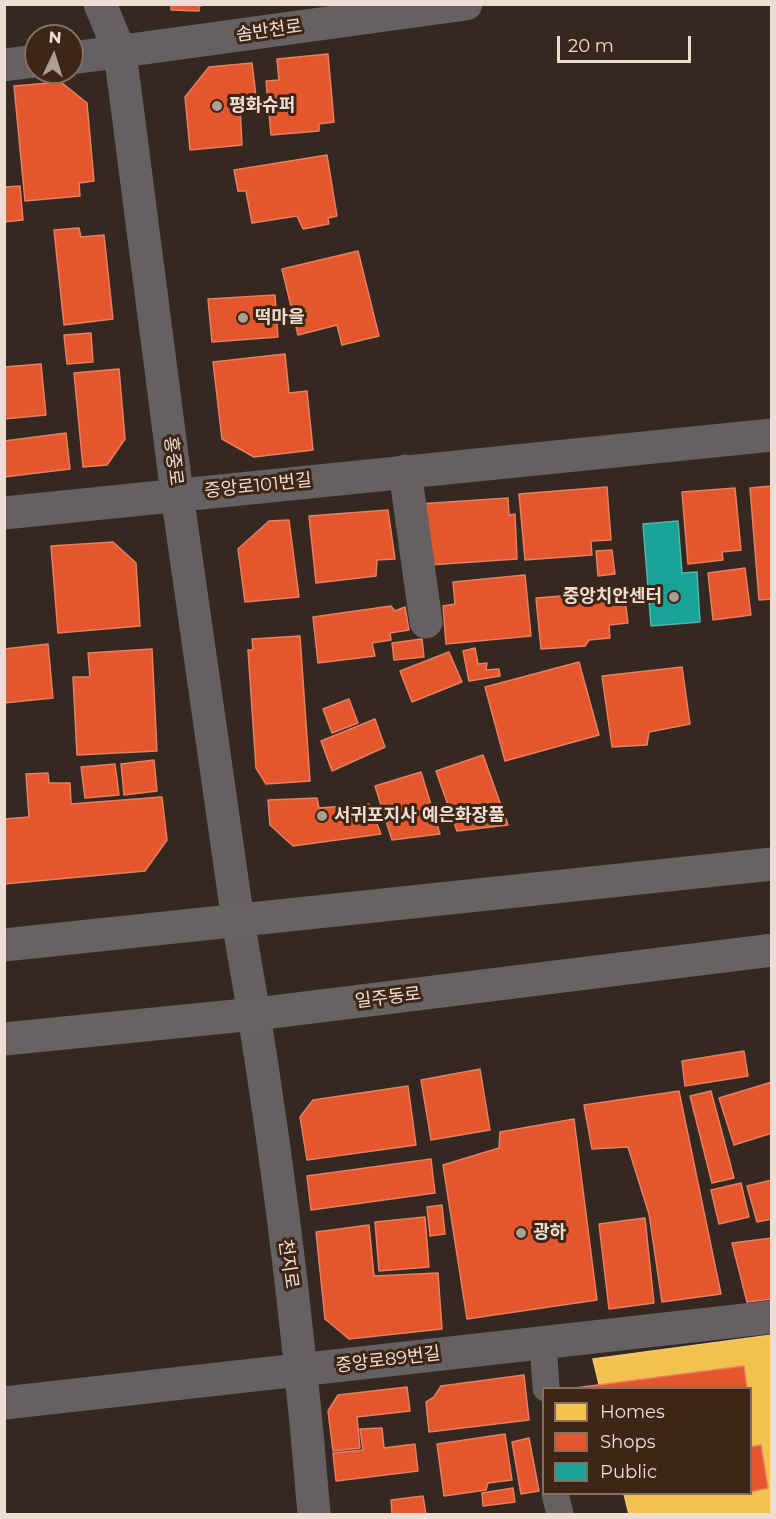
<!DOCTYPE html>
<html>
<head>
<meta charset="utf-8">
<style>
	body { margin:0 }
	#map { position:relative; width:776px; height:1519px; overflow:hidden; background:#352820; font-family:Montserrat,sans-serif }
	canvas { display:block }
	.frame { position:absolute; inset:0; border:6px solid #edddd3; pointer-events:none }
	.legend { position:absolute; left:542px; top:1387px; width:210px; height:108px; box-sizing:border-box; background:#3e2617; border:2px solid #846f62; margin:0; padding:8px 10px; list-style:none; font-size:18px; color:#edddd3 }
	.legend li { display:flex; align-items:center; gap:12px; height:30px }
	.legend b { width:30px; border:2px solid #846f62 }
	.north { position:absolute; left:24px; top:24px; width:60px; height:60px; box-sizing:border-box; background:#3e2617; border:2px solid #846f62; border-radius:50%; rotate:4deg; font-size:16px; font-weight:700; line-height:24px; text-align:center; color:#edddd3 }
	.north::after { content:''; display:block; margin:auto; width:21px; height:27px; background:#ad9e94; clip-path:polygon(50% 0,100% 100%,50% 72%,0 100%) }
	.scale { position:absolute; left:557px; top:36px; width:134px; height:27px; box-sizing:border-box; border:3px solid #edddd3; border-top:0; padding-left:8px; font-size:18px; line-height:21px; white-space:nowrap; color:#edddd3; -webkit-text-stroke:4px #3e2617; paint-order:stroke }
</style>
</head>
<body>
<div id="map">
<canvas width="776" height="1519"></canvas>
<div class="frame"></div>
<ul class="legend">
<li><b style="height:16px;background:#f2c14e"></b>Homes</li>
<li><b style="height:16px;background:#e4572e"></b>Shops</li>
<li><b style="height:16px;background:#17a398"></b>Public</li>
</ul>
<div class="north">N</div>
<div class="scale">20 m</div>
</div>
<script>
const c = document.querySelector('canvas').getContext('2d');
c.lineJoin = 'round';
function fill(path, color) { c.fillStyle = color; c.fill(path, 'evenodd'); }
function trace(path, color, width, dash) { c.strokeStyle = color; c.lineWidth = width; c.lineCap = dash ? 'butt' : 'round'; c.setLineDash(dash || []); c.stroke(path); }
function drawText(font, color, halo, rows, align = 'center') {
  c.font = font + ' Montserrat,"Noto Sans KR",sans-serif'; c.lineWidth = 6; c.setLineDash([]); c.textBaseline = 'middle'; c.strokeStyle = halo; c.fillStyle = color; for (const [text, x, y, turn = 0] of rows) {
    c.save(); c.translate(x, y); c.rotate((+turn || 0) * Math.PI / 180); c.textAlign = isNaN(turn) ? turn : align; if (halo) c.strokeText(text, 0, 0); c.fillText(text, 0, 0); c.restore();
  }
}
const homes = new Path2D(`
	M 772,1335 L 772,1514 L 629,1514 L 624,1494 L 750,1494 L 750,1388 L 600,1388 L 593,1359 Z`);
fill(homes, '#f2c14e');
trace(homes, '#f0c976', 1.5);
const shops = new Path2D(`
	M 171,4 L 211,4 L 199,6 L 199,11 L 171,10 Z
	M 328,54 L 334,122 L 319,124 L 319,131 L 271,135 L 266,81 L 279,80 L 277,59 Z
	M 252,63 L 257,105 L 240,107 L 242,145 L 190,150 L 185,97 L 209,67 Z
	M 61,82 L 87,103 L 94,181 L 79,183 L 80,196 L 25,201 L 14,86 Z
	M 327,155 L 337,216 L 328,218 L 329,224 L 303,229 L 297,216 L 252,223 L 246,191 L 238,191 L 234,170 Z
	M 20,186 L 23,220 L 4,222 L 4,187 Z
	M 79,228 L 81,237 L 104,235 L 113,319 L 64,325 L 54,230 Z
	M 358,251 L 379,336 L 342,345 L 337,325 L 298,335 L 282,269 Z
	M 275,295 L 278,337 L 212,342 L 208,299 Z
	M 91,333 L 93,362 L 67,364 L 64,335 Z
	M 285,354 L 289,393 L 307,391 L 313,450 L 254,457 L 222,439 L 213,362 Z
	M 41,364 L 46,415 L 4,419 L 4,367 Z
	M 119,369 L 125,439 L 107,465 L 83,467 L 74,373 Z
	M 66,433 L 70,469 L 4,477 L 4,441 Z
	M 772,486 L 772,599 L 759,600 L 750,488 Z
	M 607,487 L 611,540 L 591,541 L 592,555 L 525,560 L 519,494 Z
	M 735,488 L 741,550 L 722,552 L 723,560 L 688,564 L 682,492 Z
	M 508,498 L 509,515 L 515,514 L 517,559 L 429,565 L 418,504 Z
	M 388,510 L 395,559 L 377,560 L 376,576 L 316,583 L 309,516 Z
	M 289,520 L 299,597 L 245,602 L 238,549 L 269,521 Z
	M 113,542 L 136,563 L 140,626 L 58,633 L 51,546 Z
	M 612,550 L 615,574 L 598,576 L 596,551 Z
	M 745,568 L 751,615 L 713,620 L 708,573 Z
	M 525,575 L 531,636 L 446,644 L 443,606 L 455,604 L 453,582 Z
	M 624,591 L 628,623 L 609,625 L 610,638 L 589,640 L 585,646 L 541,649 L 536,598 Z
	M 391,606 L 395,611 L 405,607 L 409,630 L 390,633 L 391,640 L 372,643 L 375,656 L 318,663 L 313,617 Z
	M 300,636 L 310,781 L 266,784 L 256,768 L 248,650 L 253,650 L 252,639 Z
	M 422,639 L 424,657 L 394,660 L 392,643 Z
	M 48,644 L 53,698 L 4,703 L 4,649 Z
	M 475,648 L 478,664 L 487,663 L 486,670 L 499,669 L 500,676 L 469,681 L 463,651 Z
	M 152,649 L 157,751 L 77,755 L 73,677 L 90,677 L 88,653 Z
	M 449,652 L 462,682 L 412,702 L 400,671 Z
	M 579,662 L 599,735 L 505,761 L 485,687 Z
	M 682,667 L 690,724 L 649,732 L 647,745 L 612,747 L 602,676 Z
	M 349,699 L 358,723 L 332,733 L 323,709 Z
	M 375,719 L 385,747 L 332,771 L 321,741 Z
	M 483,755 L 508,825 L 457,831 L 436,771 Z
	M 154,760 L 157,791 L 124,795 L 121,764 Z
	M 115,764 L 119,795 L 85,798 L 81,767 Z
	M 421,772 L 440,834 L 392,840 L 375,786 Z
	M 48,773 L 49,783 L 70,783 L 71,804 L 162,797 L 167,840 L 145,871 L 4,884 L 4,819 L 29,817 L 26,774 Z
	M 317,798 L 319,808 L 369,804 L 381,834 L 293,846 L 270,825 L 268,800 Z
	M 744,1051 L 748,1076 L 685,1086 L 682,1061 Z
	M 480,1069 L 490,1130 L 431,1140 L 421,1080 Z
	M 772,1082 L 772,1133 L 734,1145 L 719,1098 Z
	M 408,1086 L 416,1145 L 307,1160 L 300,1117 L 313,1100 Z
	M 679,1091 L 721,1294 L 662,1302 L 649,1214 L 628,1147 L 592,1149 L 584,1105 Z
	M 711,1091 L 734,1178 L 712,1183 L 690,1096 Z
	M 574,1119 L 597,1300 L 467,1319 L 443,1165 L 499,1148 L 500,1132 Z
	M 431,1159 L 435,1193 L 311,1210 L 307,1176 Z
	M 772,1180 L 772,1219 L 757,1222 L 747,1186 Z
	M 741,1183 L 749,1217 L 719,1224 L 711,1190 Z
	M 442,1205 L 445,1234 L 430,1236 L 427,1207 Z
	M 425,1217 L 429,1267 L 379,1271 L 375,1222 Z
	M 645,1218 L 654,1303 L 609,1309 L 599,1224 Z
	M 369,1225 L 374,1276 L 438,1273 L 442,1329 L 349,1339 L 325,1319 L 316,1232 Z
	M 772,1238 L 772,1299 L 747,1302 L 732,1243 Z
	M 744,1366 L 747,1388 L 575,1388 Z
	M 524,1375 L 529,1420 L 429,1432 L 426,1402 L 434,1397 L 441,1386 Z
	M 407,1387 L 410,1411 L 357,1417 L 360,1448 L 333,1451 L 328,1411 L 338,1395 Z
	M 382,1428 L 384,1448 L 415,1444 L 418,1471 L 336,1481 L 333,1453 L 363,1450 L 360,1429 Z
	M 505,1434 L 512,1480 L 488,1483 L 486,1490 L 444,1496 L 437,1444 Z
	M 529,1438 L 539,1491 L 521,1494 L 512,1442 Z
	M 761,1445 L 768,1488 L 750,1492 L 750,1447 Z
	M 513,1488 L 515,1502 L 483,1506 L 482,1493 Z
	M 423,1496 L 426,1514 L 392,1514 L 391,1500 Z`);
fill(shops, '#e4572e');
trace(shops, '#e77f60', 1.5);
const public = new Path2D(`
	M 678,521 L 682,573 L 697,572 L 700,622 L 651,626 L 643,524 Z`);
fill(public, '#17a398');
trace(public, '#57b4aa', 1.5);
trace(new Path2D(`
	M 543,1341 L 546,1388
	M 555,1494 L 560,1514`), '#656162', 27);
trace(new Path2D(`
	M 72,58 L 466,4
	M 4,65 L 36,61
	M 405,471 L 426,622
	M 4,513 L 772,435
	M 238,921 C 273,1117 298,1316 314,1514
	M 4,1403 L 772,1317`), '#656162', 33);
trace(new Path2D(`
	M 100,4 L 120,52 L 177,494 L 238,921`), '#656162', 33);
trace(new Path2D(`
	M 4,945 L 772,864
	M 4,1039 L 255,1014 L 772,950`), '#686363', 33);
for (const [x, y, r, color] of [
	[217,106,6,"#ad9e94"],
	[243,318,6,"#ad9e94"],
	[674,597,6,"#ad9e94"],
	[322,816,6,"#ad9e94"],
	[521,1233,6,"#ad9e94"]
]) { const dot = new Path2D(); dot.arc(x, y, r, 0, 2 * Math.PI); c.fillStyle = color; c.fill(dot); trace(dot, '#3e2617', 2); }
drawText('18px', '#edddd3', '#3e2617', [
	["솜반천로",269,31,-8],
	["홍중로",173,461,83],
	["중앙로101번길",258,486,-6],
	["일주동로",388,998,-7],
	["천지로",288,1264,82],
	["중앙로89번길",388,1360,-7]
]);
drawText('bold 18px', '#edddd3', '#3e2617', [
	["평화슈퍼",229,106],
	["떡마을",255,318],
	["중앙치안센터",662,597,"right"],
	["서귀포지사 예은화장품",334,816],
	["광하",533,1233]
], 'left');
</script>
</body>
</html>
